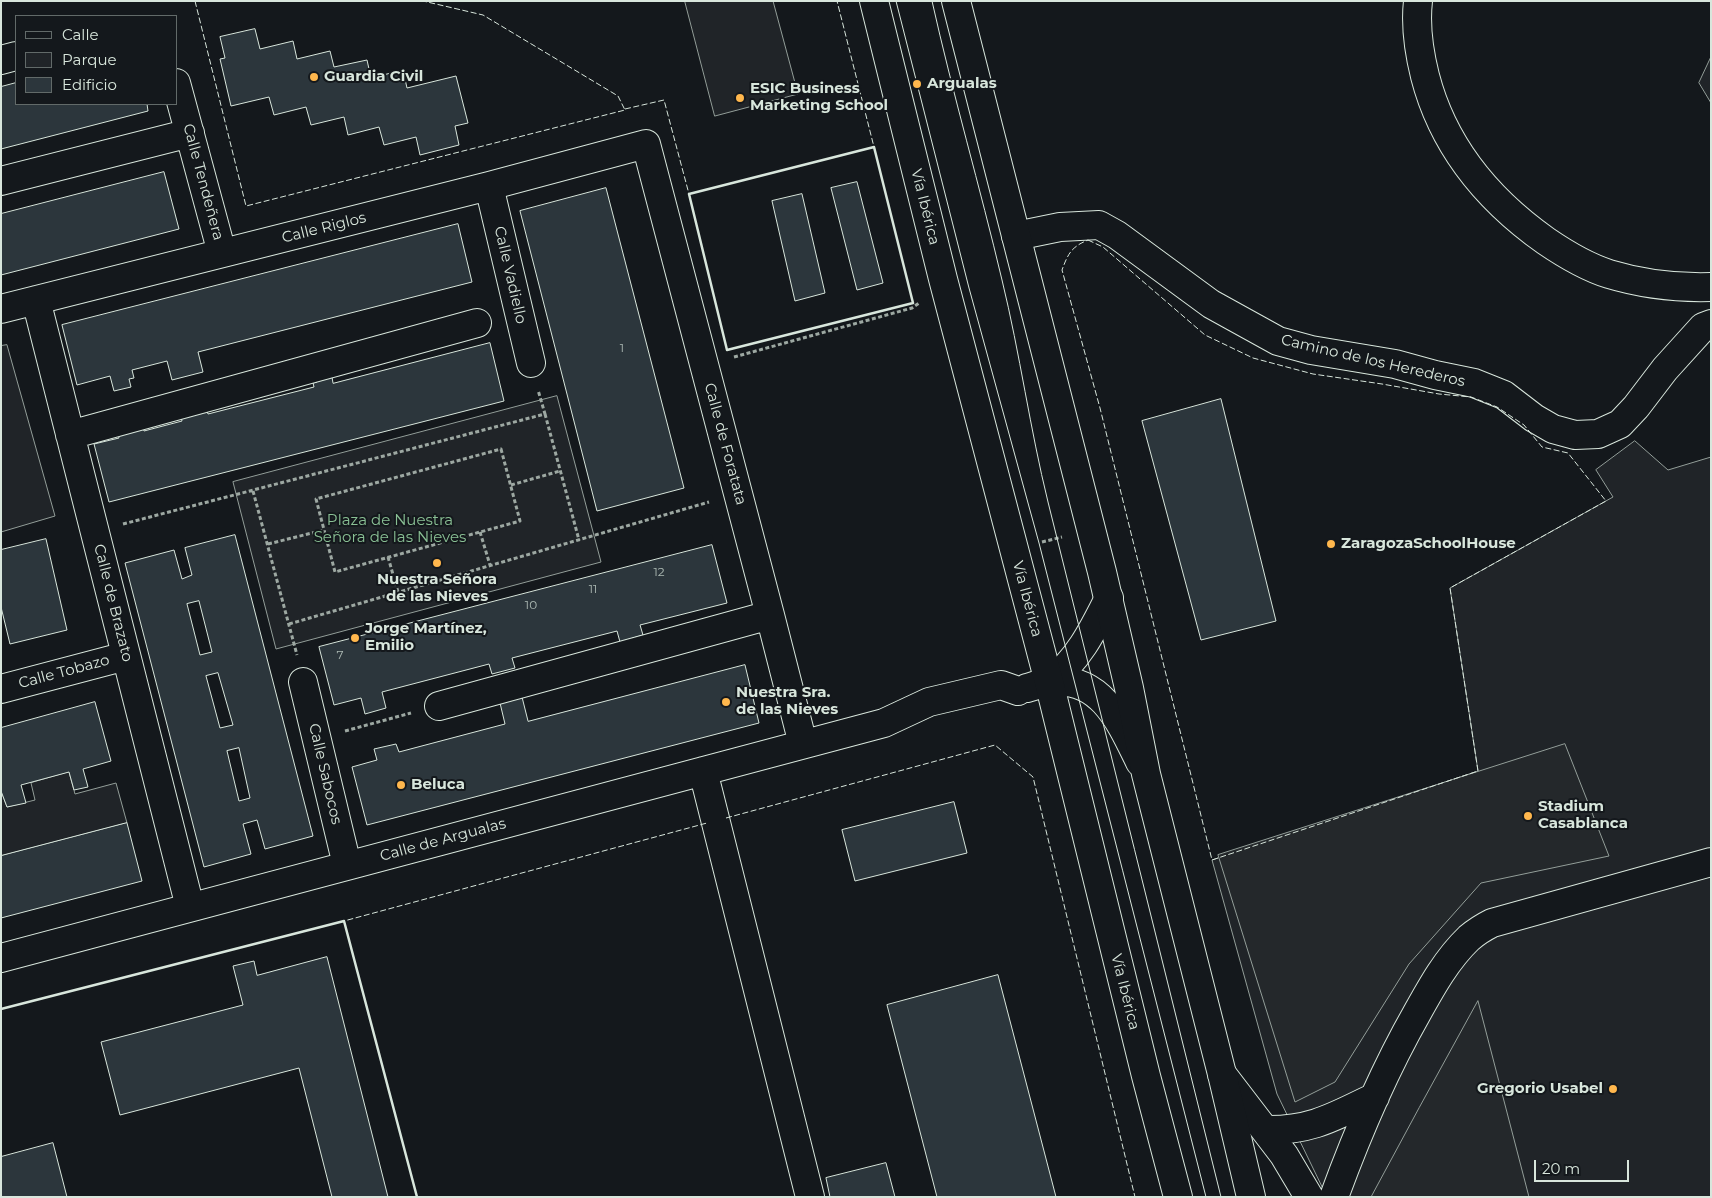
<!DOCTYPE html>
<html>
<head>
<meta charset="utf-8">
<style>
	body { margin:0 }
	#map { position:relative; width:1712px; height:1198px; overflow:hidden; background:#14181c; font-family:Montserrat,sans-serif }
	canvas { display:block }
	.frame { position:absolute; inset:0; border:2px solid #d8e6dc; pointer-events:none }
	.legend { position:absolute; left:15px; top:15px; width:162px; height:90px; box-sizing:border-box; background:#14181c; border:1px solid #626a69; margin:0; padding:6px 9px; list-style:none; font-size:15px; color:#d8e6dc }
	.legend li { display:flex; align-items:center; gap:10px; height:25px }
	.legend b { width:25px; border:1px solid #626a69 }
	.scale { position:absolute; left:1534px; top:1160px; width:95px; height:22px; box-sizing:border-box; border:2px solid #d8e6dc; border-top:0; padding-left:6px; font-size:15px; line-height:18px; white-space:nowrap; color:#d8e6dc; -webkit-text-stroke:4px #14181c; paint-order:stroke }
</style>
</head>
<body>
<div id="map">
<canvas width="1712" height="1198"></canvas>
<div class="frame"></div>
<ul class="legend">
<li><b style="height:6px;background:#14181c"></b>Calle</li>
<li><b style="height:14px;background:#202428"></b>Parque</li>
<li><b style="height:14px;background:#2c363c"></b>Edificio</li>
</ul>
<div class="scale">20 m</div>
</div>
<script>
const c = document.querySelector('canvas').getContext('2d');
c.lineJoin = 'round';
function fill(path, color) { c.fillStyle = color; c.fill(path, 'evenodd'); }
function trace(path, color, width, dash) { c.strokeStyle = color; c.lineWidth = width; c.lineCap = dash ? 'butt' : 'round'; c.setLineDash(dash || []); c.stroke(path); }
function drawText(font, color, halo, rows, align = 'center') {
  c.font = font + ' Montserrat,sans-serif'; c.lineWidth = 4; c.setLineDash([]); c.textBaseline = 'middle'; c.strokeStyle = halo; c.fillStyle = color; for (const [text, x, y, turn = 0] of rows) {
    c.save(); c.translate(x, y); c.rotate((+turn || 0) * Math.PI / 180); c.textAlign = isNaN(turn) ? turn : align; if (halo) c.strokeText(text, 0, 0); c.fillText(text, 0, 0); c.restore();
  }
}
const green = new Path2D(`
	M 685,1 L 773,1 L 798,94 L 715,116 Z
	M 1711,57 L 1711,103 L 1699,83 Z
	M 7,345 L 55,516 L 1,532 L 1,346 Z
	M 557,396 L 601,562 L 276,649 L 233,482 Z
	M 1635,441 L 1668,470 L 1711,457 L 1711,1197 L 1327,1197 L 1277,1094 L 1212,860 L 1478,771 L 1450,588 L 1613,497 L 1596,470 Z
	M 69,772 L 75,794 L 116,783 L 127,823 L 1,856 L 1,791 L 7,807 L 35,800 L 31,783 Z`);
fill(green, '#202428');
trace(green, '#939e99', 1);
const parking = new Path2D(`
	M 1565,744 L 1609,856 L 1481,883 L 1409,964 L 1335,1082 L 1295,1102 L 1218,855 Z
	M 1478,1001 L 1529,1197 L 1371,1197 L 1419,1108 Z`);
fill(parking, '#24282b');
trace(parking, '#939e99', 1);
const building = new Path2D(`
	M 255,29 L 260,49 L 293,41 L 297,59 L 330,51 L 334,67 L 367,60 L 371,78 L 403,70 L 407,88 L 456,76 L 468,123 L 455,126 L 459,145 L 420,155 L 416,137 L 384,145 L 379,127 L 348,135 L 344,117 L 311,125 L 306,107 L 274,115 L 269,97 L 231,106 L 220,59 L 225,58 L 220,37 Z
	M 16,83 L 16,104 L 147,104 L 148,111 L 1,149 L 1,87 Z
	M 164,172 L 179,229 L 1,275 L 1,214 Z
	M 857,182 L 883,283 L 857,290 L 831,188 Z
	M 606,188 L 684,488 L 597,511 L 520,211 Z
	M 802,194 L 825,293 L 795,301 L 772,201 Z
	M 458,224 L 472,282 L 198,352 L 203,372 L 172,380 L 167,361 L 132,370 L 134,378 L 129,379 L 131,387 L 114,391 L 110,376 L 77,385 L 62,325 Z
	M 490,343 L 504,401 L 109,502 L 94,444 L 119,438 L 117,430 L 142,424 L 144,431 L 182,421 L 180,413 L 206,407 L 208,414 L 314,387 L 313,383 L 317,382 L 316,376 L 324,374 L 326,379 L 332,377 L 333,383 Z
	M 1221,399 L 1276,621 L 1201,640 L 1142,421 Z
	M 235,535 L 313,836 L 265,849 L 257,820 L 243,824 L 251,854 L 204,867 L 125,563 L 174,550 L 182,579 L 192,575 L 185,548 ZM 199,601 L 212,652 L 200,655 L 187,604 ZM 218,673 L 233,725 L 220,728 L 206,676 ZM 239,748 L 250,798 L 239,801 L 227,751 Z
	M 46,539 L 67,630 L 10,644 L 1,607 L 1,550 Z
	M 712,545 L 727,603 L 640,625 L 643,635 L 620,642 L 617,631 L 512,658 L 515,668 L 492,674 L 489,664 L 382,692 L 386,708 L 365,714 L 361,698 L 334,705 L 319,647 Z
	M 745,665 L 759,723 L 367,825 L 352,767 L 377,760 L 374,749 L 396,744 L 399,752 L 505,724 L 500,703 L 522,697 L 528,721 Z
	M 95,702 L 111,761 L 83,769 L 88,787 L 74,790 L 69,772 L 21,785 L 26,803 L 7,807 L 1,791 L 1,728 Z
	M 954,802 L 967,853 L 855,881 L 842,830 Z
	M 127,823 L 142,881 L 1,918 L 1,856 Z
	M 327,957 L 388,1197 L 332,1197 L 299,1068 L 120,1115 L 101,1042 L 243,1005 L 233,966 L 254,961 L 257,975 Z
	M 998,975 L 1056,1197 L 937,1197 L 887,1005 Z
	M 53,1143 L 67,1197 L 1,1197 L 1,1157 Z
	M 886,1163 L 895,1197 L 830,1197 L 826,1178 Z`);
fill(building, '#2c363c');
trace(building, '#d8e6dc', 1);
const minor = new Path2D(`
	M 1418,1 C 1415,27 1419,52 1425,76 C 1443,146 1488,200 1546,241 C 1565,254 1587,267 1609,274 C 1642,284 1677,288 1711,287
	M 1,60 L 16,56
	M 176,83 L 222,253
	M 1,181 L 190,133
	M 489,186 L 531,363
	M 1016,236 L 1060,227 L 1099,225 L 1117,235 L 1211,304 L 1278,341 L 1311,350 L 1395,364 L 1435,375 L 1474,383 L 1504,395 L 1534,418 L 1553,429 L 1575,435 L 1598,434 L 1620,424 L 1636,407 L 1665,369 L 1703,327 L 1711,324
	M 36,300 L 190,907
	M 1,309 L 489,186 L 646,144 L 770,615 L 803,744
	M 70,435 L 477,323
	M 303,682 L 347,865
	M 1049,682 C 1078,661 1093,630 1109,598
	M 1027,688 C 1034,686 1042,683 1050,682 C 1101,675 1121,723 1140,762
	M 1,689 L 126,656
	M 439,706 L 770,615
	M 703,771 L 810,1197
	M 1,958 L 884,723 L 929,702 L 1001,685 L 1018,691
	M 1222,1074 L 1284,1155 L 1309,1197
	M 1265,1130 C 1312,1131 1335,1116 1375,1097
	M 1334,1197 C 1357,1134 1384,1071 1417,1013 C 1432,986 1447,959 1469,938 C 1476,932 1484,927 1492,923 L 1711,862`);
const highway = new Path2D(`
	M 874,1 L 943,279 L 1049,682 L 1146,1076 L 1178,1197
	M 956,1 L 1102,572 L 1129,688 L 1146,774 L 1222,1074 L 1251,1197`);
trace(minor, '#d8e6dc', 30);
trace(highway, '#d8e6dc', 30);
trace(new Path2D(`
	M 734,357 L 912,308 L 919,303
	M 545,414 L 579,540
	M 501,449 L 520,521 L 335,572 L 316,499 Z
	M 511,485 L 560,471
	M 253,491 L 297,655
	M 123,524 L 545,414 L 538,390
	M 480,532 L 490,565
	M 1042,542 L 1062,537
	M 268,544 L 324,530
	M 388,557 L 398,592
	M 289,624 L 709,502
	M 345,731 L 411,713`), '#9da8a2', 3, [4, 2.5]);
trace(minor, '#14181c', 28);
trace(highway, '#14181c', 28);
trace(new Path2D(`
	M 896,1 L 969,288 L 1039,543 L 1206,1197
	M 932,1 C 953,95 980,187 1002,280 C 1020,354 1030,429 1048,502 L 1221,1197`), '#d8e6dc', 1);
trace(new Path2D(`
	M 195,1 L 246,206 L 625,110 L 618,96 L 483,15 L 423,1
	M 625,109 L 664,100 L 689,194 L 874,147 L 837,1
	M 1088,240 L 1103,247 L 1205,335 L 1253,358 L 1313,374 L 1382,384 L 1439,394 L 1471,397 L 1497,407 L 1524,425 L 1542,447 L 1568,453 L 1606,501 L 1450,588 L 1478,771 L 1212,860 L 1100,408 L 1062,270 C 1068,254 1071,247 1088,240 Z
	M 726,818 L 995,745 L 1033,777 L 1135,1197
	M 417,1197 L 344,921 L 707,823`), '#d8e6dc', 1, [6, 2.5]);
trace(new Path2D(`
	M 874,147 L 913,303 L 727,350 L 689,194 Z
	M 1,1009 L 344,921 L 417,1197`), '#d8e6dc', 2.5);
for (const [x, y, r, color] of [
	[314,77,5,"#ffb74d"],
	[917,84,5,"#ffb74d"],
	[740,98,5,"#ffb74d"],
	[1331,544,5,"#ffb74d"],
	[437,563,5,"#ffb74d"],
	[355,638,5,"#ffb74d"],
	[726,702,5,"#ffb74d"],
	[401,785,5,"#ffb74d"],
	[1528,816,5,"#ffb74d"],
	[1613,1089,5,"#ffb74d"]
]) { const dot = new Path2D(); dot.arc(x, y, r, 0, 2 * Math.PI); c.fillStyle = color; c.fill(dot); trace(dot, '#14181c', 2); }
drawText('12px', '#adbab4', null, [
	["1",622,348],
	["12",659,572],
	["11",593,589],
	["10",531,605],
	["7",340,655]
]);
drawText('bold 15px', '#d8e6dc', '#14181c', [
	["Guardia Civil",324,77],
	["Argualas",927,84],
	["ESIC Business",750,89],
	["Marketing School",750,106],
	["ZaragozaSchoolHouse",1341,544],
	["Nuestra Señora",437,580,"center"],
	["de las Nieves",437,597,"center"],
	["Jorge Martínez,",365,629],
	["Emilio",365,646],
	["Nuestra Sra.",736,693],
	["de las Nieves",736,710],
	["Beluca",411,785],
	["Stadium",1538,807],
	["Casablanca",1538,824],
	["Gregorio Usabel",1603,1089,"right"]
], 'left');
drawText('15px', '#d8e6dc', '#14181c', [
	["Calle Tendeñera",203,182,75],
	["Vía Ibérica",925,207,76],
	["Calle Riglos",324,228,-14],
	["Calle Vadiello",510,275,77],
	["Camino de los Herederos",1373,361,13],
	["Calle de Foratata",725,444,75],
	["Vía Ibérica",1027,599,75],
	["Calle de Brazato",113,603,76],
	["Calle Tobazo",64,672,-15],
	["Calle Sabocos",325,774,77],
	["Calle de Argualas",443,840,-15],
	["Vía Ibérica",1125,992,76]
]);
drawText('15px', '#8ac095', '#14181c', [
	["Plaza de Nuestra",390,521],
	["Señora de las Nieves",390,538]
]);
</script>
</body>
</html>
